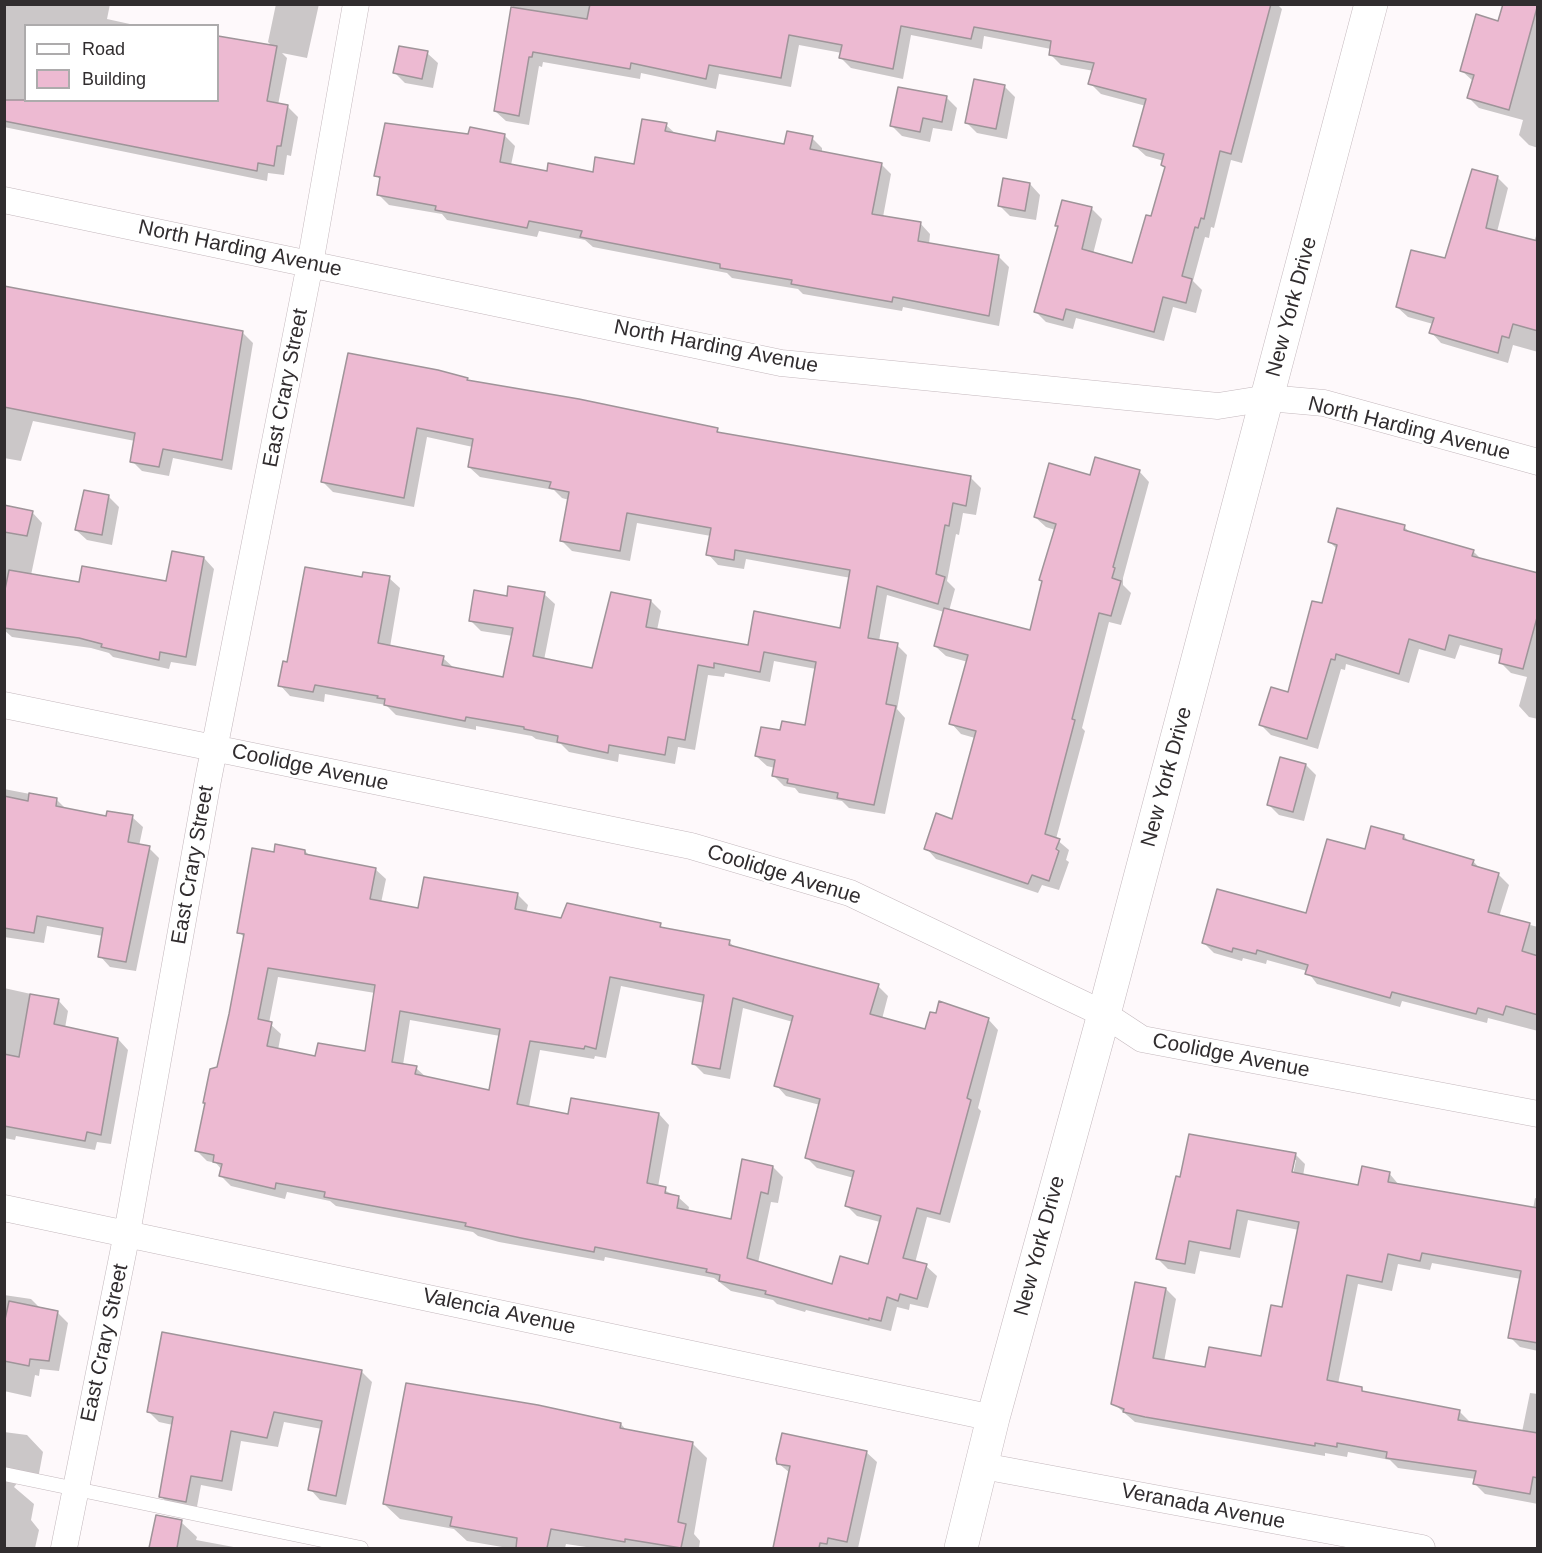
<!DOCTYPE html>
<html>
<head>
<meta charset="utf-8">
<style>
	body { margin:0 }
	#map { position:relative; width:1542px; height:1553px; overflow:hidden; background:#fef9fb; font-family:Arial,sans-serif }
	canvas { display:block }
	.frame { position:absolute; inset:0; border:6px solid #312d2f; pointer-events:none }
	.legend { position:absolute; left:24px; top:24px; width:195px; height:78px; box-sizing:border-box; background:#fff; border:2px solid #adabac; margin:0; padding:8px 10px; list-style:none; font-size:18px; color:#312d2f }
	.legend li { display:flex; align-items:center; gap:12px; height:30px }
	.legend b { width:30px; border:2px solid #adabac }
</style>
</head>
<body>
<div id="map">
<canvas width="1542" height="1553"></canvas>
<div class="frame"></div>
<ul class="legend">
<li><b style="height:8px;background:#fff"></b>Road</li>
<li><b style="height:16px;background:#edbad2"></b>Building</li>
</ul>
</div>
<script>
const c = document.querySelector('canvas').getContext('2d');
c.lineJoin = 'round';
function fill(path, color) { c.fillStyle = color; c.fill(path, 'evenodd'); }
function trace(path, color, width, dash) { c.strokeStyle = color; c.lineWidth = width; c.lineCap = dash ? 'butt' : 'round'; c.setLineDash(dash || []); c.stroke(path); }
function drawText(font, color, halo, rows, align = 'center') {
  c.font = font + ' Arial,sans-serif'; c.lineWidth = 5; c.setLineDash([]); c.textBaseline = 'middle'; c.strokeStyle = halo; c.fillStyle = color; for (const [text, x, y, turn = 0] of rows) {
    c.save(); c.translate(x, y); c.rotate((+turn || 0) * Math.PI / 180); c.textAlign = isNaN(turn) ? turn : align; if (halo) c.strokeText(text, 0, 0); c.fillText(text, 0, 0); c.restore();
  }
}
fill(new Path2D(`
	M 4,4 L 110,4 L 107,19 L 139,26 L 26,26 L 26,100 L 218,100 L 218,38 L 273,47 L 268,42 L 276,4 L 319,4 L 307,58 L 282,53 L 287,58 L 278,105 L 288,107 L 298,117 L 291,156 L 287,155 L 284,175 L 268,173 L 267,181 L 4,127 Z
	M 513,4 L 1277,4 L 1282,9 L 1242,163 L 1231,160 L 1214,228 L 1211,227 L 1209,238 L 1205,237 L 1193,281 L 1202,290 L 1196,313 L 1173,307 L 1164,341 L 1076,318 L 1073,329 L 1046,322 L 1036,312 L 1059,227 L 1057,225 L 1063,201 L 1092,209 L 1102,219 L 1093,254 L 1134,264 L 1152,218 L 1166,169 L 1163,165 L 1164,161 L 1146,156 L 1135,146 L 1146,106 L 1101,94 L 1090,83 L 1094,71 L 1061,65 L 1050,54 L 1051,49 L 984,36 L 982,49 L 911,35 L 903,79 L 851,68 L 841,58 L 842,53 L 799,45 L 791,87 L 719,74 L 716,89 L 641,73 L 640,79 L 543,62 L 542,67 L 539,66 L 529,125 L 506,121 L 495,111 Z
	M 1538,4 L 1538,148 L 1529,145 L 1519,135 L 1523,120 L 1479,108 L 1469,98 L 1473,81 L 1462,71 L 1499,22 Z
	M 427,53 L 438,63 L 433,88 L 405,83 L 395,73 Z
	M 1004,86 L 1015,97 L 1007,139 L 977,133 L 967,123 Z
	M 946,97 L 957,108 L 952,131 L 933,128 L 930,142 L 902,136 L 891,125 Z
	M 666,125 L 677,135 L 716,143 L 785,146 L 812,138 L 822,148 L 822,153 L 881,164 L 891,174 L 883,217 L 920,223 L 930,234 L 929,244 L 998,256 L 1009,267 L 999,326 L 903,307 L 902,311 L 803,294 L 798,289 L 732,278 L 727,273 L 593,247 L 585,240 L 539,231 L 537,237 L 447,220 L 442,214 L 389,205 L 378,194 L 381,181 L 376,175 L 470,136 L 504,135 L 515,146 L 511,165 L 548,172 L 594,174 L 635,166 Z
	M 1497,177 L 1508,188 L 1497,232 L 1534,242 L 1538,230 L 1538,352 L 1513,345 L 1508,363 L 1441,343 L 1431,332 L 1433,324 L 1408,317 L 1397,307 L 1446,260 Z
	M 1030,184 L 1040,195 L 1036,220 L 1010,216 L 999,205 Z
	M 4,287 L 243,333 L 253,343 L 232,470 L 173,458 L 169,476 L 142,471 L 132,461 L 135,441 L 33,421 L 21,461 L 4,458 Z
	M 467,379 L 470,382 L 717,430 L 722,435 L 970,477 L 981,488 L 976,515 L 963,513 L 959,535 L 956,534 L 947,581 L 955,589 L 949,611 L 1031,632 L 1055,530 L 1046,527 L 1035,517 L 1091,477 L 1139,471 L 1149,482 L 1123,578 L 1123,585 L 1131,593 L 1121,625 L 1109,622 L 1082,728 L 1085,731 L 1056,839 L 1069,850 L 1066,860 L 1069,862 L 1059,890 L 1042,885 L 1038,893 L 936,859 L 926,848 L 953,821 L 975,738 L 961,734 L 951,723 L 968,662 L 946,656 L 935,646 L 944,612 L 887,595 L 879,641 L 897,645 L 907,655 L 897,709 L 905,718 L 885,814 L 849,808 L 842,801 L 799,793 L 795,788 L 784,786 L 774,776 L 775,768 L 767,766 L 756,756 L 782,732 L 806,727 L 816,669 L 774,661 L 770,682 L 725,673 L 724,677 L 708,675 L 695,750 L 678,747 L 675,764 L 619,754 L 618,762 L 569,752 L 561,744 L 536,739 L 532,736 L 476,726 L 476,730 L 396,715 L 386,705 L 325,694 L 324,702 L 290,696 L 280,685 L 289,664 L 363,579 L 389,578 L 400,588 L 390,647 L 443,658 L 454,668 L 504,679 L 513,636 L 481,631 L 470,620 L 508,597 L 544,594 L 555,604 L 544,660 L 593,670 L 651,601 L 661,611 L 657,630 L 750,647 L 841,630 L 851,578 L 746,559 L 744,569 L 718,565 L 708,554 L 711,536 L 637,523 L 630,561 L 572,551 L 562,541 L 569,500 L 562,498 L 554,490 L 480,477 L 469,467 L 473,447 L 427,437 L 414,507 L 333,492 L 323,482 Z
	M 108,496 L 119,507 L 112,545 L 87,540 L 76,530 Z
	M 4,506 L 32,512 L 42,523 L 31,575 L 80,584 L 168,583 L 204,558 L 214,569 L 196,666 L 171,662 L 169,669 L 113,657 L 109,653 L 91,648 L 12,637 L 4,630 Z
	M 1404,527 L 1411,533 L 1473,551 L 1482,560 L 1538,575 L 1538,719 L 1529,717 L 1519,706 L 1527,677 L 1511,673 L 1500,662 L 1502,656 L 1460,645 L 1455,659 L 1419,649 L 1409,683 L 1346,664 L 1345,670 L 1341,669 L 1318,749 L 1271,735 L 1261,725 L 1290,694 L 1323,605 L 1337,549 L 1330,542 Z
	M 1306,765 L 1316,775 L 1304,821 L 1279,815 L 1268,804 Z
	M 4,789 L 56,799 L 67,810 L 107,817 L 132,817 L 143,827 L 139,846 L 149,848 L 159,858 L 136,971 L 110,967 L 100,956 L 103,936 L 47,926 L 44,943 L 4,937 Z
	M 1404,836 L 1410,843 L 1473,861 L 1481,870 L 1499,875 L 1509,885 L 1499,917 L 1538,927 L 1538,1031 L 1488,1018 L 1487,1023 L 1402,1001 L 1400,1007 L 1317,984 L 1307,971 L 1267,960 L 1266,964 L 1243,958 L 1242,961 L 1214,953 L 1204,943 L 1307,915 L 1366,851 Z
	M 305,851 L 310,856 L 375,869 L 386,879 L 381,903 L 419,910 L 517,894 L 528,905 L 526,913 L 562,920 L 660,925 L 664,929 L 729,942 L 736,948 L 878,986 L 888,996 L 882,1019 L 927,1031 L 988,1019 L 998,1030 L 978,1108 L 981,1111 L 950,1223 L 927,1217 L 915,1263 L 926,1266 L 937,1276 L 928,1308 L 910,1304 L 909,1310 L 897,1307 L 891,1331 L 806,1310 L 805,1312 L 777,1304 L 773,1300 L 731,1291 L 714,1278 L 605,1257 L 604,1261 L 499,1242 L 478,1236 L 473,1232 L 336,1206 L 330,1201 L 287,1192 L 285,1199 L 231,1186 L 221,1176 L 222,1170 L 216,1163 L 207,1161 L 197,1151 L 218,1068 L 245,938 L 239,932 L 275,854 ZM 278,977 L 375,993 L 366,1053 L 316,1058 L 278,1050 L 281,1034 L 269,1023 ZM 621,986 L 704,1003 L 693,1063 L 704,1074 L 730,1079 L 743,1008 L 793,1022 L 776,1085 L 786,1096 L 820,1105 L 807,1158 L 817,1168 L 854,1178 L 847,1206 L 857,1216 L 880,1222 L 869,1266 L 833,1285 L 758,1263 L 771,1202 L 778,1203 L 783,1177 L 773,1167 L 732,1221 L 688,1212 L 689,1207 L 678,1197 L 658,1187 L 669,1125 L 659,1114 L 569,1115 L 529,1107 L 540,1050 L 594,1059 L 595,1056 L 606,1058 ZM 410,1020 L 500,1036 L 490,1091 L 427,1078 L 416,1068 L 403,1065 Z
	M 4,988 L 58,1000 L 68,1011 L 65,1028 L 118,1039 L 128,1050 L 111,1144 L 97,1142 L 95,1150 L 16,1136 L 15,1140 L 4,1138 Z
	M 1295,1154 L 1305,1164 L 1303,1176 L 1359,1187 L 1389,1173 L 1399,1185 L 1533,1209 L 1535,1198 L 1538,1199 L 1538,1351 L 1520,1347 L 1510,1337 L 1521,1279 L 1432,1263 L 1430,1270 L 1398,1264 L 1392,1291 L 1358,1284 L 1338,1384 L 1361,1389 L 1366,1394 L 1460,1412 L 1470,1422 L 1522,1432 L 1530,1393 L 1538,1394 L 1538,1504 L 1485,1494 L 1475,1484 L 1476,1479 L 1398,1468 L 1390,1460 L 1348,1452 L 1347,1457 L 1325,1453 L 1325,1456 L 1135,1422 L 1113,1403 L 1166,1289 L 1176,1299 L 1164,1362 L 1206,1369 L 1263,1358 L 1283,1309 L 1299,1230 L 1248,1220 L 1240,1258 L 1200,1251 L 1195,1274 L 1168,1269 L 1157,1258 ZM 1293,1160 L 1296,1160 L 1292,1180 L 1289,1179 Z
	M 4,1295 L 31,1299 L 39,1307 L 55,1310 L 68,1323 L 59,1371 L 40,1369 L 39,1376 L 35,1375 L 31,1397 L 4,1391 Z
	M 163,1334 L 362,1372 L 372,1382 L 346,1505 L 320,1500 L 310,1489 L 322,1429 L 284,1422 L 278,1447 L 241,1441 L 232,1491 L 201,1485 L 196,1512 L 171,1507 L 161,1496 L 173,1425 L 159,1422 L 148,1411 Z
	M 621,1424 L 627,1431 L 692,1443 L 707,1458 L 694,1534 L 700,1541 L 699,1548 L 593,1548 L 566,1544 L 565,1548 L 508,1548 L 467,1541 L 454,1529 L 400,1519 L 384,1504 Z
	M 4,1432 L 27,1435 L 43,1452 L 37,1484 L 19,1481 L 14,1487 L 34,1504 L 31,1520 L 39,1530 L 35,1548 L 4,1548 Z
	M 866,1452 L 877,1462 L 858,1548 L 773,1548 L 790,1473 L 778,1463 Z
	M 157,1516 L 181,1522 L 197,1537 L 196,1540 L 239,1548 L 151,1548 Z`), '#0003');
const building = new Path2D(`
	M 590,4 L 1271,4 L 1231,154 L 1220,151 L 1204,219 L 1201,218 L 1198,228 L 1195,227 L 1182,276 L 1192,279 L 1186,303 L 1163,297 L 1154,332 L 1066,309 L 1063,320 L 1034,312 L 1058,226 L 1055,226 L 1062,200 L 1092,207 L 1082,249 L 1132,263 L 1146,215 L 1151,216 L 1165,167 L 1161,165 L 1164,154 L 1133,146 L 1146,99 L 1088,84 L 1094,63 L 1049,55 L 1051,41 L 974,27 L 971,39 L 901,26 L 893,69 L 839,58 L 842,45 L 789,35 L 781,78 L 709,65 L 706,79 L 631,63 L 630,69 L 533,52 L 532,57 L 529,57 L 519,116 L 494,111 L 511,7 L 587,19 Z
	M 1503,4 L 1538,4 L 1509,110 L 1467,98 L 1474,75 L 1460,71 L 1476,14 L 1498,21 Z
	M 218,36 L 277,46 L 267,101 L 288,105 L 281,146 L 277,146 L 274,166 L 258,163 L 257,171 L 4,121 L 4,100 L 218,100 Z
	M 399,46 L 428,51 L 422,79 L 393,73 Z
	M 974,79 L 1005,85 L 996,129 L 965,123 Z
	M 898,87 L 947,96 L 942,122 L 923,118 L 920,132 L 890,126 Z
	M 642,119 L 667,123 L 665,131 L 715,141 L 717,131 L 784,144 L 787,131 L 813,136 L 810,149 L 882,163 L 872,214 L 921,222 L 918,241 L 999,255 L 989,316 L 893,297 L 892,302 L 791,284 L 792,280 L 720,268 L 720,264 L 580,237 L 582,231 L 529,221 L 527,228 L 435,210 L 436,206 L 377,195 L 380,177 L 374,176 L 385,123 L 468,134 L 470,127 L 505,134 L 500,162 L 547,171 L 548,163 L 593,172 L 595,157 L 634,164 Z
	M 1472,169 L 1498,176 L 1486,228 L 1538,241 L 1538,331 L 1513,324 L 1509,338 L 1502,336 L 1498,353 L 1429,333 L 1434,318 L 1396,307 L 1411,250 L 1445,258 Z
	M 1003,178 L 1030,183 L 1025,211 L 998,206 Z
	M 4,286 L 243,331 L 222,460 L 163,449 L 159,467 L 130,462 L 135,433 L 4,407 Z
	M 348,353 L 438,370 L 468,378 L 467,380 L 579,399 L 718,428 L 717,432 L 971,476 L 966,506 L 953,503 L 949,526 L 945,525 L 936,574 L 945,577 L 938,604 L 877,586 L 868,638 L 898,643 L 886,704 L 896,706 L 874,805 L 837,798 L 838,793 L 787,783 L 788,779 L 772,776 L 775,760 L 755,756 L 761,727 L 780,730 L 782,721 L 805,725 L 816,662 L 764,652 L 760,672 L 714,663 L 714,668 L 698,665 L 685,740 L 668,737 L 665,755 L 609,745 L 608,753 L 557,742 L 558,736 L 524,729 L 524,727 L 466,717 L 465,721 L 384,705 L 385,699 L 377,698 L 378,696 L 315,685 L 313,692 L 278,686 L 283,661 L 287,662 L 305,567 L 362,577 L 363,572 L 390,576 L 378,643 L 444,656 L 442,665 L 503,677 L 513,628 L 469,621 L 474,590 L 507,596 L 508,586 L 545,592 L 533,656 L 592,668 L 611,592 L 651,600 L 646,627 L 748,645 L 754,611 L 840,628 L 850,570 L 735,550 L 734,560 L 706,555 L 711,528 L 627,513 L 620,551 L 560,541 L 569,492 L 549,488 L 551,482 L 468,467 L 473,439 L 417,428 L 404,498 L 321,482 Z
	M 1095,457 L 1140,470 L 1113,567 L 1115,568 L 1112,578 L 1121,581 L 1111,616 L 1099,613 L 1072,719 L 1075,720 L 1045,834 L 1060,839 L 1056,849 L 1059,851 L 1049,881 L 1032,875 L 1028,884 L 924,849 L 936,813 L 952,819 L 976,731 L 949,724 L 968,655 L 934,646 L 944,608 L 1030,630 L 1042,581 L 1039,580 L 1056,524 L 1034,517 L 1049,463 L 1090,475 Z
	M 84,490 L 109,495 L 102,535 L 75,530 Z
	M 4,505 L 33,511 L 27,536 L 4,532 Z
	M 1337,508 L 1405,525 L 1404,530 L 1474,550 L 1472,556 L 1538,573 L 1538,614 L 1523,669 L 1499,663 L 1502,649 L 1449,635 L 1445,650 L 1409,639 L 1399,674 L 1336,654 L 1335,660 L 1331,659 L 1307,739 L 1259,725 L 1271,687 L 1288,692 L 1312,601 L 1322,603 L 1337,545 L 1328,542 Z
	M 172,551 L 204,557 L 186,657 L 160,652 L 159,660 L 101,647 L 102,644 L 79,638 L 4,628 L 4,594 L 9,570 L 79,582 L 82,566 L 166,581 Z
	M 1280,757 L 1306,764 L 1293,812 L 1267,805 Z
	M 29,793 L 57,798 L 56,806 L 106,816 L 107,811 L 133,815 L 128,842 L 150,846 L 126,962 L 98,957 L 103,928 L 37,916 L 34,933 L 4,928 L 4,796 L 28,801 Z
	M 1371,826 L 1404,835 L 1403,839 L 1474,860 L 1472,865 L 1499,873 L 1488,912 L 1530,923 L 1522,951 L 1538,956 L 1538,1015 L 1506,1006 L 1503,1015 L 1478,1008 L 1476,1014 L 1392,992 L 1390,998 L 1305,974 L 1308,965 L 1257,950 L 1256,954 L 1233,948 L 1232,952 L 1202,943 L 1217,889 L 1306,913 L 1327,839 L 1365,849 Z
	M 275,844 L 305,850 L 305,854 L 376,868 L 370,899 L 418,908 L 424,877 L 518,893 L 515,909 L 561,918 L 567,903 L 661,923 L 660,927 L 730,940 L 729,945 L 879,984 L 870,1014 L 925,1029 L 930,1012 L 936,1013 L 939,1001 L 989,1018 L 967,1098 L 971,1100 L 940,1214 L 917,1208 L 903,1258 L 927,1264 L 917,1299 L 900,1294 L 898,1301 L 887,1297 L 881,1321 L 869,1318 L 869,1320 L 765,1294 L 766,1291 L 719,1281 L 720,1275 L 706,1272 L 707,1269 L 595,1247 L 594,1252 L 521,1238 L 465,1226 L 466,1223 L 324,1197 L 325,1192 L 276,1183 L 275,1189 L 219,1176 L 222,1164 L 213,1162 L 214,1155 L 195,1151 L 205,1103 L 203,1103 L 210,1069 L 217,1067 L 229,1014 L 244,934 L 237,933 L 252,848 L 274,852 ZM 268,968 L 375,985 L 365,1051 L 318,1043 L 315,1056 L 267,1046 L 272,1022 L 258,1019 ZM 610,977 L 704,995 L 692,1064 L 720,1069 L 733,998 L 793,1016 L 774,1086 L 820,1099 L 805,1158 L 854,1171 L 845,1206 L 881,1216 L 868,1264 L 840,1256 L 832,1284 L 747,1258 L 761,1192 L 768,1194 L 773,1166 L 742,1159 L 731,1219 L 677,1208 L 679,1196 L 665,1193 L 666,1187 L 647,1183 L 659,1113 L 571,1098 L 568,1114 L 517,1104 L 530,1041 L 584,1049 L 585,1046 L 596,1049 ZM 400,1011 L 500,1029 L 489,1090 L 415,1074 L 417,1066 L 392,1062 Z
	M 30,994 L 59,999 L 54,1024 L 118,1038 L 101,1135 L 87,1132 L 85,1141 L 4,1126 L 4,1054 L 19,1057 Z
	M 1189,1134 L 1296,1153 L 1292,1172 L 1358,1185 L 1362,1166 L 1390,1172 L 1388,1182 L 1538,1208 L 1538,1343 L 1508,1338 L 1521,1271 L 1422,1253 L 1420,1261 L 1388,1254 L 1382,1282 L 1347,1275 L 1327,1380 L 1362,1387 L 1362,1391 L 1460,1410 L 1458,1420 L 1538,1433 L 1538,1478 L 1533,1477 L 1530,1494 L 1473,1484 L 1476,1471 L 1386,1458 L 1387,1452 L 1337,1443 L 1337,1447 L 1315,1443 L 1315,1446 L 1145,1417 L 1123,1412 L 1124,1409 L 1111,1404 L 1135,1282 L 1166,1288 L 1153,1358 L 1205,1367 L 1209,1347 L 1261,1356 L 1271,1305 L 1282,1307 L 1299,1222 L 1237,1210 L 1230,1249 L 1189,1241 L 1185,1264 L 1156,1259 L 1176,1176 L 1180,1177 Z
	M 9,1301 L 58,1311 L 49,1361 L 30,1359 L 29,1366 L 4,1361 L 4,1324 Z
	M 162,1332 L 362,1370 L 336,1496 L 308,1490 L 322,1421 L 274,1412 L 267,1438 L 231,1431 L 222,1481 L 191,1476 L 186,1502 L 159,1497 L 173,1417 L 147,1412 Z
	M 406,1383 L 538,1405 L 621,1423 L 620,1428 L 693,1442 L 678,1522 L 686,1524 L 681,1548 L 625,1539 L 625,1542 L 551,1529 L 547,1548 L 516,1548 L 517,1538 L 450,1526 L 452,1517 L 383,1504 Z
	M 782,1433 L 867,1451 L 847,1542 L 828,1538 L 827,1544 L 820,1543 L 819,1548 L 773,1548 L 790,1466 L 777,1464 L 776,1459 Z
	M 156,1515 L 182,1520 L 177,1548 L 149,1548 Z`);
fill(building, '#edbad2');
trace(building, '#9f9499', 1.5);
const lane = new Path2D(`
	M 4,1474 L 361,1548`);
const street = new Path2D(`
	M 4,200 L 781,363 L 1218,406 L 1268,398 L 1324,403 L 1538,462
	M 4,705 L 691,846 L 850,893 L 1104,1014 L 1142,1039 L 1538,1114
	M 4,1208 L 993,1418
	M 983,1466 L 1422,1548
	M 64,1548 L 127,1233 L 208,780 L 310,264 L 356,4`);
const secondary = new Path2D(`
	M 961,1548 L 993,1418 L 1104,1014 L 1371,4`);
trace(lane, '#c4b8bd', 15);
trace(street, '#c4b8bd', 27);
trace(secondary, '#c4b8bd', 34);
trace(lane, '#fff', 14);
trace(street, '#fff', 26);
trace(secondary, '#fff', 33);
drawText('21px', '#312d2f', '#fff', [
	["North Harding Avenue",240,249,12],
	["New York Drive",1292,307,-75],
	["North Harding Avenue",716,347,11],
	["East Crary Street",286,388,-79],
	["North Harding Avenue",1409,429,14],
	["Coolidge Avenue",310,768,12],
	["New York Drive",1167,777,-75],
	["East Crary Street",193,865,-80],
	["Coolidge Avenue",784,875,17],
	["Coolidge Avenue",1231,1056,11],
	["New York Drive",1040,1246,-75],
	["Valencia Avenue",499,1312,12],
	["East Crary Street",105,1343,-78],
	["Veranada Avenue",1203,1507,11]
]);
</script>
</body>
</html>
